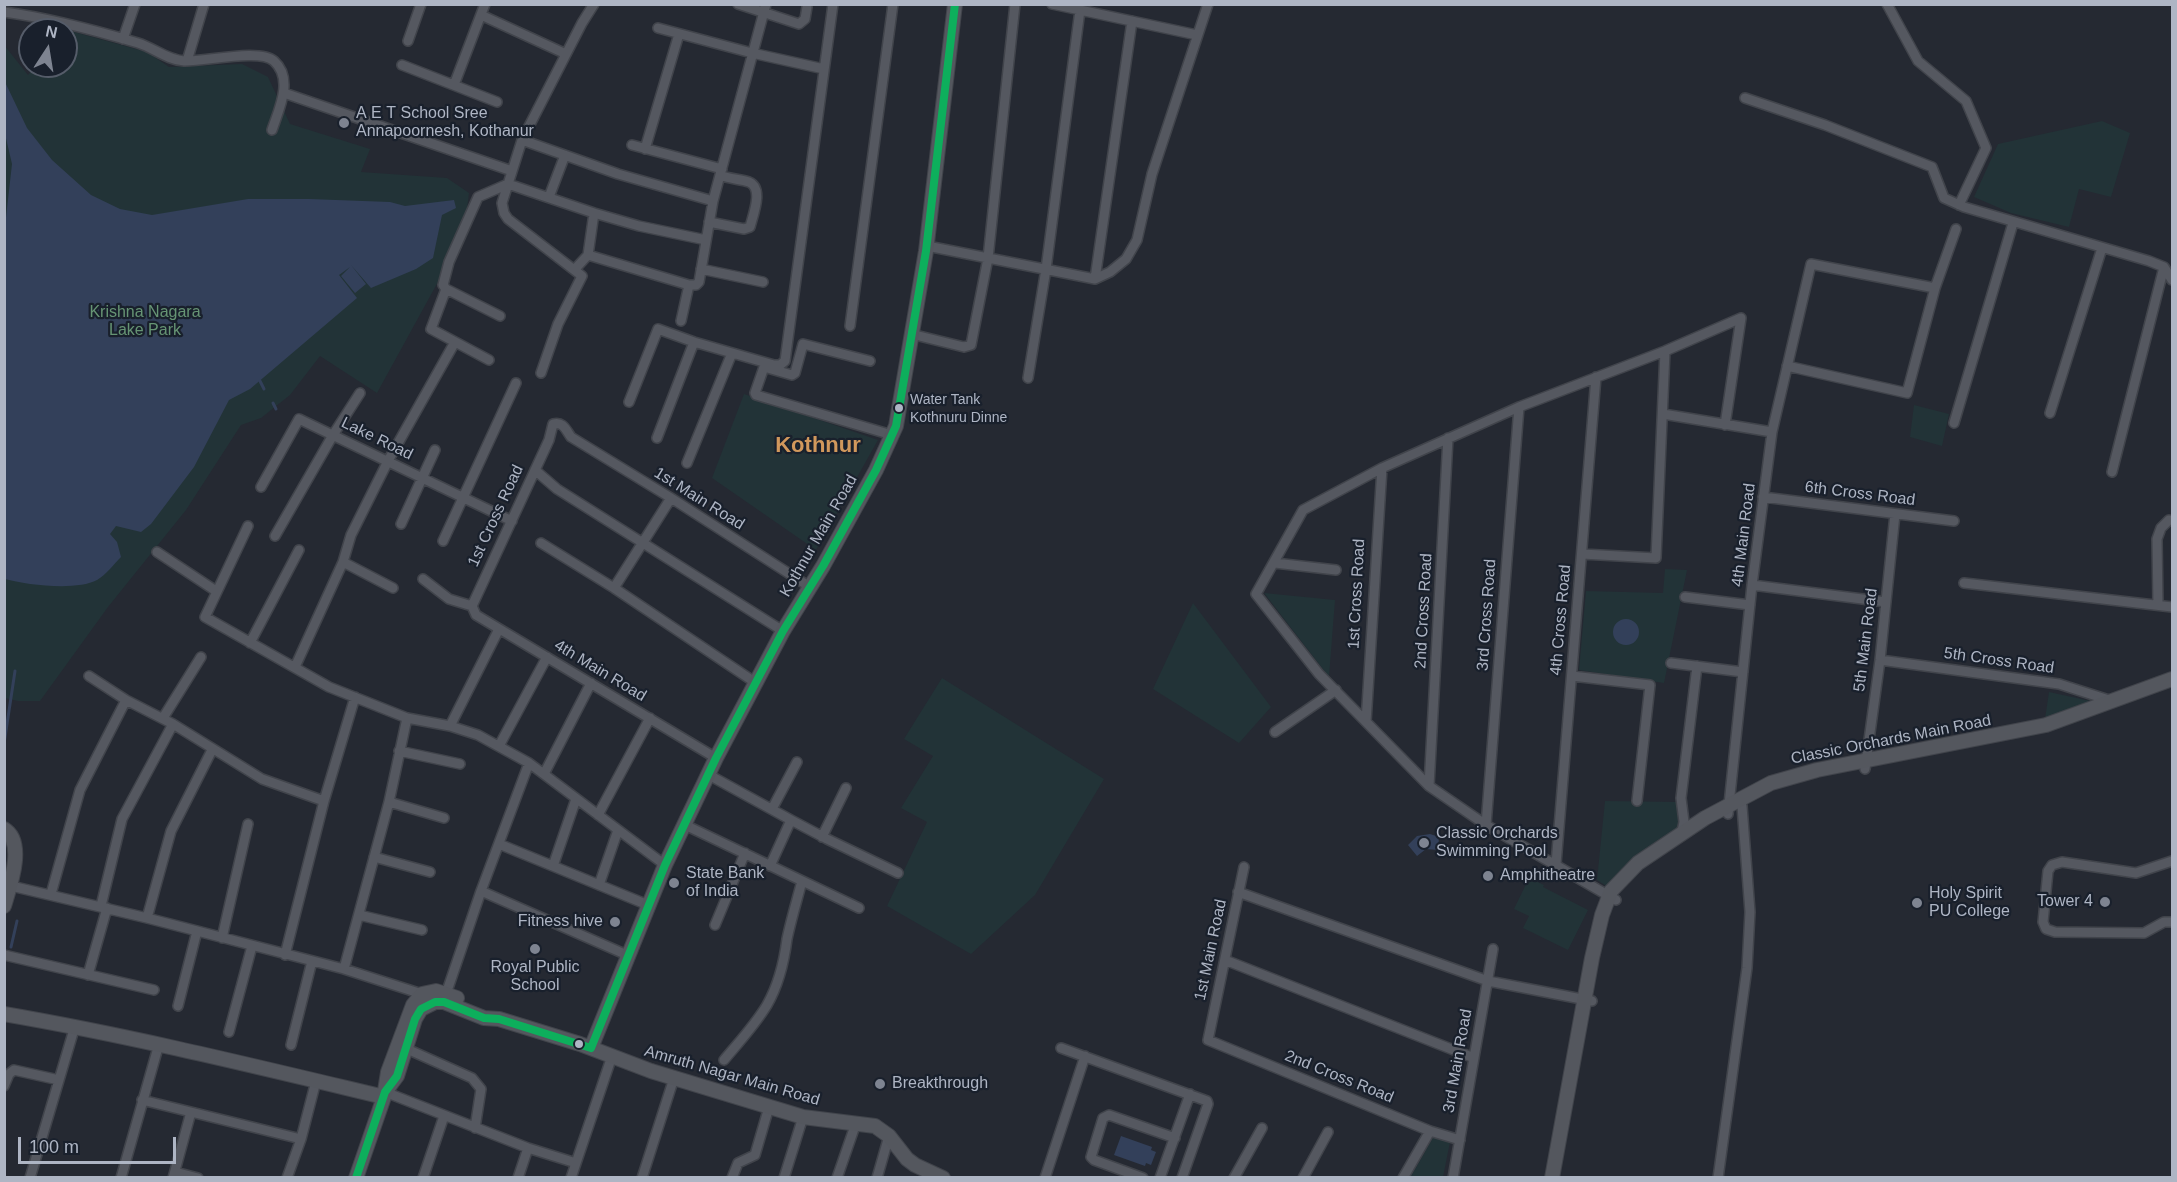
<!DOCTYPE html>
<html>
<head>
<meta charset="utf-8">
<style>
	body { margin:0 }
	#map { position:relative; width:2177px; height:1182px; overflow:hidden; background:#252932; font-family:Arial,sans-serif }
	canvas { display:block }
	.frame { position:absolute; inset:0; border:6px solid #aeb5c4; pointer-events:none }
	.north { position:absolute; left:18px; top:18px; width:60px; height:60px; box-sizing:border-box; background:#19202c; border:2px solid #555c69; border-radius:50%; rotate:12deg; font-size:16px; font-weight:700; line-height:24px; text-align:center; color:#aeb5c4 }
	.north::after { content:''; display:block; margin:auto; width:21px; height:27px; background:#7e8491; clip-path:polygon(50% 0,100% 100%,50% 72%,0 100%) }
	.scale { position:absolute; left:18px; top:1137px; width:158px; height:27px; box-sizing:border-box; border:3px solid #aeb5c4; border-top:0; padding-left:8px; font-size:18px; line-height:21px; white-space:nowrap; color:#aeb5c4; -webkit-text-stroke:4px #19202c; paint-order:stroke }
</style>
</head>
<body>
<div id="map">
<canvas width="2177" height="1182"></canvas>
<div class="frame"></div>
<div class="north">N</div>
<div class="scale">100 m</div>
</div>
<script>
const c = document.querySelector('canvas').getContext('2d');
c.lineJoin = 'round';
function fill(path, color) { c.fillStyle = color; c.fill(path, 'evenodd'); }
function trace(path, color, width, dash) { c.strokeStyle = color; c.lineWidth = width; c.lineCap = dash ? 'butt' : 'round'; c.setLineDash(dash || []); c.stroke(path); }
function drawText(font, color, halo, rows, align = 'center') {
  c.font = font + ' Arial,sans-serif'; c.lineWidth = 4.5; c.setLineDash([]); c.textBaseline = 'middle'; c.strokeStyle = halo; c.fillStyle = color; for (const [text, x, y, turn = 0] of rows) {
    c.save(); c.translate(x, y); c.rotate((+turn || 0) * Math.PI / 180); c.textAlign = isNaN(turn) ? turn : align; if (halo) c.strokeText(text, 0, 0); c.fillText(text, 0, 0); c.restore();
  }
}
fill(new Path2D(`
	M 67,30 L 147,52 L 169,67 L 242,64 L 268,77 L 290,124 L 370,149 L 361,172 L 447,178 L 469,193 L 466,217 L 439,280 L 377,393 L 320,356 L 290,395 L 261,418 L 241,425 L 186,510 L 108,607 L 40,701 L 18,701 L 5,698 L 4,45 L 28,75 L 36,66 L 66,66 Z
	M 2102,121 L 2130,133 L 2111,197 L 2079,189 L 2069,227 L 2011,213 L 1974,197 L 1998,144 Z
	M 744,394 L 878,440 L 816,550 L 712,478 Z
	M 1914,405 L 1949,414 L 1942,446 L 1910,437 Z
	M 1665,569 L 1687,570 L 1664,683 L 1579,670 L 1586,591 L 1663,593 Z
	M 1264,593 L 1335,600 L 1329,677 Z
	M 1193,603 L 1271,707 L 1239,743 L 1153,689 Z
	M 942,678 L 1104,779 L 1035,895 L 971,954 L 887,906 L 927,822 L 901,808 L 933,756 L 904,739 Z
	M 2049,692 L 2095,702 L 2045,719 Z
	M 1605,801 L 1677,802 L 1680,828 L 1608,887 L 1597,880 Z
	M 1529,878 L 1544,885 L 1543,887 L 1588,910 L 1568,950 L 1523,928 L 1529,916 L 1514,909 Z
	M 1434,1136 L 1450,1142 L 1443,1177 L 1410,1178 Z`), '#223337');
fill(new Path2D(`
	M 5,82 L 27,128 L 52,160 L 91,195 L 120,209 L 152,215 L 248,199 L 309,199 L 390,202 L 405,206 L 454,200 L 456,208 L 442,215 L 433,258 L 416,269 L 371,288 L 351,265 L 366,284 L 355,293 L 341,276 L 350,267 L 339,275 L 357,298 L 250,389 L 229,400 L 194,467 L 151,524 L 141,532 L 116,526 L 110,534 L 117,542 L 121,557 C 114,564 106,575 97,580 C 77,591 26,585 5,579 L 4,235 L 12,164 L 5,134 Z
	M1613 632a13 13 0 1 1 26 0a13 13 0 1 1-26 0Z
	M 1430,834 L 1439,837 L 1438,850 L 1426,849 L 1417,856 L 1408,845 L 1417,836 Z
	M 1121,1136 L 1152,1147 L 1151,1150 L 1156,1152 L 1151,1165 L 1146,1163 L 1145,1166 L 1114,1155 Z`), '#33405a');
trace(new Path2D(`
	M 260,381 L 264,389
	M 273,403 L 276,409
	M 4,744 L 15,671
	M 11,947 L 17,921`), '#33405a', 3);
const street = new Path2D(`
	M 738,4 L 799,24 L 805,19 L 807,7
	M 1052,4 L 1197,35
	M 1887,4 L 1918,61 L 1966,101 L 1986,148 L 1959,205
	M 4,12 C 50,18 94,30 138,43 C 154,48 167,60 184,61 C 204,62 260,48 274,61 C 294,79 279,109 272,130
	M 481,15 L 566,54
	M 658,28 L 752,53 L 824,69
	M 123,39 L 135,4
	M 408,41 L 421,4
	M 187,61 L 204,4
	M 402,65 L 497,102
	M 454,85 L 485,4
	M 284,93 L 512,171
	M 1745,98 L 1825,125 L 1932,167 L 1944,198 L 1964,207 L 2149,261 L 2164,267 L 2172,280
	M 522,140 L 618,174 L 713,201
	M 632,145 L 722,169
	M 645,149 L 679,34
	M 549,197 L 565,155
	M 709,222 L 744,229 L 750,227 C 753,215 764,188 749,182 C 740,179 729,179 720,175
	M 927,246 L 1095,279 L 1110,272 L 1126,259 L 1137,240 L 1152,174 L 1208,4
	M 588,255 L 689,285 L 696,285 L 699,282 L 713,201 L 766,4
	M 575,269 L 588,255 L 594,213
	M 701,269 L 763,282
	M 1095,279 L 1132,21
	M 446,289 L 431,329 L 489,360
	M 500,316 L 446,289 L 443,285 L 449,262 L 478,197 L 508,184 L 594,213 L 639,226 L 706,240
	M 681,321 L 689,285
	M 850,326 L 893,4
	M 911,334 L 964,347 L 971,345 L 988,258 L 1015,4
	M 870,361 L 803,344 L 795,373 L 792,375 L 764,367 L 755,393 L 756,395 L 892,435
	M 1787,366 L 1907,393 L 1935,288 L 1956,229
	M 541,373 L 558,324 L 582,276 L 508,219 L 504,213 L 502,203 L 522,140 L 582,23 L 594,4
	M 1028,378 L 1046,269 L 1080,10
	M 629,402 L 658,329 L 694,342 L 774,365 L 780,365 L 785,361 L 833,4
	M 2050,413 L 2102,248
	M 1663,414 L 1772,432
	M 1954,423 L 2013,223
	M 1725,425 L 1741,318
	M 657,438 L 694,342
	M 687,463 L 732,353
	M 535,470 L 557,489 L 783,631
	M 2112,472 L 2164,267
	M 261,487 L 299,419 L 512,521
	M 1763,497 L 1954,521
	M 401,524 L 435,450
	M 248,526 L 205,617 L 329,687 L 407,718 L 450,726 L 478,735 L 529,763 L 665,865
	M 275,536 L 333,435 L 360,393
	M 443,541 L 516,383
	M 541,543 L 614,588 L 756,683
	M 157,552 L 216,591
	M 1582,554 L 1656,558 L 1665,351
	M 343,562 L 393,588
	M 1275,563 L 1336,570
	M 423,579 L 449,599 L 472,606
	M 1964,583 L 2172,607
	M 1752,585 L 1886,602
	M 614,588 L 671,498
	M 1685,597 L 1750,605
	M 2158,605 L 2157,539 L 2161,528 L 2169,520
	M 472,606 L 549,440 L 553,424 C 563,421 566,430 571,437 L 671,498 L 810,587
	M 472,606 L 476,615 L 716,758
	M 250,643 L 299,550
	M 1880,660 L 2059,684 L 2112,701
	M 1671,663 L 1743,672
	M 295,667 L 343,562 L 351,535 L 388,461 L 455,342
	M 89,676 L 126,700 L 173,724 L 262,779 L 324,801 L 285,955
	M 1572,676 L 1650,685 L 1637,801
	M 163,718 L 201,657
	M 1366,722 L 1382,468
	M 450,726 L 499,629
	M 1275,732 L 1336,690
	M 499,746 L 547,657
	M 399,751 L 460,764
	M 1865,769 L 1880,660 L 1895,514
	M 544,774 L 591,683
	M 709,775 L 791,820
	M 1429,786 L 1448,438
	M 324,801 L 355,697
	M 389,802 L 444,818
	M 772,809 L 797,762
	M 1728,814 L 1752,585 L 1772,432 L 1811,264 L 1935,288
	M 598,815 L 650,718
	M 685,825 L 859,908
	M 1486,825 L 1519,407
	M 1681,836 L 1684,822 L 1681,798 L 1697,666
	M 822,837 L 846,788
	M 499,844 L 648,905
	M 374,857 L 430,872
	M 2172,861 L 2136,873 L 2062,862 L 2052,865 L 2048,871 L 2043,922 L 2046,929 L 2055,932 L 2144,933 L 2164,922 L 2172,922
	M 1556,864 L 1596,377
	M 553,866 L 576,799
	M 770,866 L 791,820 L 827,839 L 898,873
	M 1244,867 L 1208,1040 L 1430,1131 L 1460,1140
	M 7,885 L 147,918 L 344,969 L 422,994
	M 599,885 L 618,830
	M 481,891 L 627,955
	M 1238,892 L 1488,981 L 1592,1001
	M 51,894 L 80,790 L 126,700
	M 1616,900 L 1486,825 L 1429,786 L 1319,674 L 1256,594 L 1303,510 L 1382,468 L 1519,407 L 1665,351 L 1741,318
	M 101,906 L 122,819 L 173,724
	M 359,915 L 422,930
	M 147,918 L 171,831 L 212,750
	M 715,925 L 745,853
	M 222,938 L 248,824
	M 4,955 L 154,990
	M 1225,960 L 1474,1058
	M 344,969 L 389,802 L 407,718
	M 88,975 L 107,908
	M 446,994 L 481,891 L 529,763
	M 178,1006 L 197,931
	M 229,1032 L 252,946
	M 291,1045 L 312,961
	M 1061,1048 L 1207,1101 L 1208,1104 L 1182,1178
	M 407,1049 L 472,1078 L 481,1089 L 475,1128
	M 724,1060 C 739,1042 755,1025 767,1005 C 779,984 784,963 787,939 C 791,920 797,900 802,881
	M 4,1086 L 9,1074 L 14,1070 L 59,1080
	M 385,1092 L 528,1148 L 576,1163
	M 142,1100 L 301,1139
	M 175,1172 L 198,1178
	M 30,1178 L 75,1026
	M 121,1178 L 159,1044
	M 173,1178 L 191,1112
	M 287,1178 L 301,1139 L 316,1081
	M 423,1178 L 444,1116
	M 518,1178 L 528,1148
	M 571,1178 L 612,1056
	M 642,1178 L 674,1078
	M 732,1178 L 738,1163 L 755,1155 L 769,1107
	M 784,1178 L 803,1117
	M 837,1178 L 856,1123
	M 877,1178 L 889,1136
	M 1045,1178 L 1085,1056
	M 1143,1178 L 1094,1160 L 1091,1157 L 1103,1118 L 1109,1115 L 1175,1138
	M 1160,1178 L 1190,1094
	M 1234,1178 L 1262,1128
	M 1303,1178 L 1328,1132
	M 1403,1178 L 1430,1131
	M 1453,1178 L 1493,949
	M 1718,1178 L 1747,968 L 1750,912 L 1742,806`);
const secondary = new Path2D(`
	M 4,829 C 26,842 10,886 4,906
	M 4,1014 C 132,1036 258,1067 384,1097
	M 591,1048 L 665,865 L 716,758 L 783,631 L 823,566 L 876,470 L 896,426 L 926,251 L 955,4
	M 385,1092 L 397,1076 L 415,1019 L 421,1009 L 435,1002 L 444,1002 L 484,1018 L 499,1019 L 580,1044 L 651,1071 L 803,1117 L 875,1126 L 889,1136 L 907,1159 L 915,1165 L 943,1178
	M 356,1178 L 384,1097 L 388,1072 L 413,1005 L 422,994 L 436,991 L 457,998
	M 1552,1178 L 1592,958 L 1602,915 L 1611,891 L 1638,863 L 1705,818 L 1771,783 L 1817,770 L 2046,725 L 2172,679`);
trace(street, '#41444b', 12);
trace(secondary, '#41444b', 16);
trace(street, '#555860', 9);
trace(secondary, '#54575e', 14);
trace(new Path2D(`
	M 591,1048 L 665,865 L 716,758 L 783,631 L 823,566 L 876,470 L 896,426 L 926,251 L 955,4
	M 356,1178 L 385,1092 L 397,1076 L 415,1019 L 421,1009 L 435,1002 L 444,1002 L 484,1018 L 499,1019 L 591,1048`), '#0daf5c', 8);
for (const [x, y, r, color] of [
	[344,123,6,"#7e8491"],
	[899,408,5,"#aeb5c4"],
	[1424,843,6,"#7e8491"],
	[1488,876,6,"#7e8491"],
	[674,883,6,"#7e8491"],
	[2105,902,6,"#7e8491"],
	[1917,903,6,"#7e8491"],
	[615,922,6,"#7e8491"],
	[535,949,6,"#7e8491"],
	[579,1044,5,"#aeb5c4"],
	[880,1084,6,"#7e8491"]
]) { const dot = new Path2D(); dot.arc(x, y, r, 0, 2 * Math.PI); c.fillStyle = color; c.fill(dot); trace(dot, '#19202c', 2); }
drawText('14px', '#aeb5c4', '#19202c', [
	["Water Tank",910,400],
	["Kothnuru Dinne",910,418]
], 'left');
drawText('16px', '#aeb5c4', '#19202c', [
	["A E T School Sree",356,114],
	["Annapoornesh, Kothanur",356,132],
	["Classic Orchards",1436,834],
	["Swimming Pool",1436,852],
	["State Bank",686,874],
	["of India",686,892],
	["Amphitheatre",1500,876],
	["Holy Spirit",1929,894],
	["PU College",1929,912],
	["Tower 4",2093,902,"right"],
	["Fitness hive",603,922,"right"],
	["Royal Public",535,968,"center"],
	["School",535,986,"center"],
	["Breakthrough",892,1084]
], 'left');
drawText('16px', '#669474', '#19202c', [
	["Krishna Nagara",145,313],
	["Lake Park",145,331]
]);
drawText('16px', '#aeb5c4', '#19202c', [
	["Lake Road",377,439,26],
	["6th Cross Road",1860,494,7],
	["1st Main Road",699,499,32],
	["1st Cross Road",496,516,-65],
	["4th Main Road",1744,535,-83],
	["Kothnur Main Road",819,536,-60],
	["1st Cross Road",1357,594,-87],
	["2nd Cross Road",1424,611,-87],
	["3rd Cross Road",1487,615,-86],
	["4th Cross Road",1561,620,-85],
	["5th Main Road",1866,640,-83],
	["5th Cross Road",1999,661,8],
	["4th Main Road",600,671,31],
	["Classic Orchards Main Road",1891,740,-11],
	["1st Main Road",1211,950,-78],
	["3rd Main Road",1458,1061,-80],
	["Amruth Nagar Main Road",732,1076,16],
	["2nd Cross Road",1339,1077,22]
]);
drawText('bold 22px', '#d1985c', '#19202c', [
	["Kothnur",818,446]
]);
</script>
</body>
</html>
